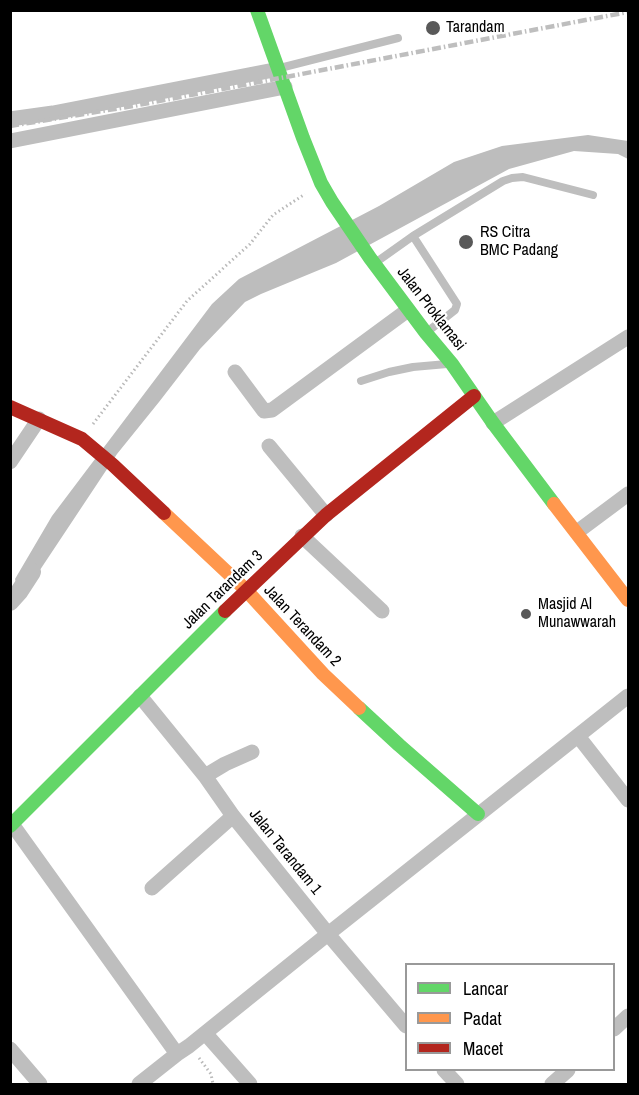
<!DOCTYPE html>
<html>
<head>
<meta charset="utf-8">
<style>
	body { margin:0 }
	#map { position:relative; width:639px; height:1095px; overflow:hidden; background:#fff; font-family:"Archivo Narrow",sans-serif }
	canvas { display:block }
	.frame { position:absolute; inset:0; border:12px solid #000; pointer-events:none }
	.legend { position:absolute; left:405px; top:963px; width:210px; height:108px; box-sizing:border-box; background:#fff; border:2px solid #999; margin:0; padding:8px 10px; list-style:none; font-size:18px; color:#000 }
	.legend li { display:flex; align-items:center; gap:12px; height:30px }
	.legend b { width:30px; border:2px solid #999 }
</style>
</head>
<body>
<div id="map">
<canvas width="639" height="1095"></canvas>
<div class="frame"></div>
<ul class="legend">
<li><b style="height:8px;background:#63d668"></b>Lancar</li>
<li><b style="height:8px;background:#ff974d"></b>Padat</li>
<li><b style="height:8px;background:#b3261e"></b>Macet</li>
</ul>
</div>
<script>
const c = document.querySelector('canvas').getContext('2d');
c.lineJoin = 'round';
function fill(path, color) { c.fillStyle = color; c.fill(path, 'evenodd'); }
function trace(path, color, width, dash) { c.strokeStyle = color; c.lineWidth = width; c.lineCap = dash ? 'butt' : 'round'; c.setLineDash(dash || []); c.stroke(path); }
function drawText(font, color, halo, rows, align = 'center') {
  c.font = font + ' "Archivo Narrow",sans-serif'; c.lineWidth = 4.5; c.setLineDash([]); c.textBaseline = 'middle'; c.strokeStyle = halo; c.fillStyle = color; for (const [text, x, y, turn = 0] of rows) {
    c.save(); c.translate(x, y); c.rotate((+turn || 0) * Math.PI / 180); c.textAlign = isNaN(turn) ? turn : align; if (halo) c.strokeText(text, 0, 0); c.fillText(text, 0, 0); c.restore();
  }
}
fill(new Path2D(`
	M 588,135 L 628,141 L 628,159 L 618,154 L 574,151 L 509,169 L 336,263 L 261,294 L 245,302 L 200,349 L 159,402 L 117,454 L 32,582 L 19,592 L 15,579 L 52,516 L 212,304 L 239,279 L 379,206 L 454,162 L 502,146 Z`), '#bdbdbd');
trace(new Path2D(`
	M 10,602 L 19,592 L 32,572`), '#bdbdbd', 18);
trace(new Path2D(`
	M 93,424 L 187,301 L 250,244 L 273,215 L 305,194
	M 199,1058 L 211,1074 L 213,1084`), '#b9b9b9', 3, [1.5, 3]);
trace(new Path2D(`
	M 280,68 L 398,38
	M 375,263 L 413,236
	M 427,332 L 455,310 L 457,304 L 413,236 L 503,181 L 512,178 L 523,177 L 593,195
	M 361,381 L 389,372 L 413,367 L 447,364`), '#bebebe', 8);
trace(new Path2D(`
	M 10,119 L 53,113 L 279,69
	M 10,141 L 285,87
	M 235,372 L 264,411 L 272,410 L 408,310
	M 493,423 L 628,337
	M 269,446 L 326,515
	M 10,462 L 39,419
	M 577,532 L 628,494
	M 302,536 L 382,611
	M 140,696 L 205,776 L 233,816 L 328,934 L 406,1026
	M 578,736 L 628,800
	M 205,776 L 225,764 L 252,752
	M 12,824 L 177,1054
	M 152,888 L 233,816
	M 614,1029 L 628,1016
	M 205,1033 L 250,1084
	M 10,1049 L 40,1084
	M 444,1070 L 457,1084
	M 139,1084 L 177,1054 L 189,1046 L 328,934 L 628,696
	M 552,1084 L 568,1070`), '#bebebe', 15);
trace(new Path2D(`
	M 257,10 L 303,138 L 321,183 L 332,202 L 370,258 L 426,333 L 452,364 L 493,423 L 554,504
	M 359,708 L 399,745 L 478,814
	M 10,826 L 225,611`), '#63d668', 14);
trace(new Path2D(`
	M 554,504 L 628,600
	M 164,513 L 246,590 L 323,674 L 359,708`), '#ff974d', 14);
trace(new Path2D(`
	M 10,407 L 82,439 L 113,465 L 164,513
	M 225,611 L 326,515 L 474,396`), '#b3261e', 14);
trace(new Path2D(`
	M 10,126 L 133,106 L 628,12`), '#bebebe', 4.5, [9, 3, 1.5, 3]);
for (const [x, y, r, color] of [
	[433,28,8,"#595959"],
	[466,242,8,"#595959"],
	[526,614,6,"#595959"]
]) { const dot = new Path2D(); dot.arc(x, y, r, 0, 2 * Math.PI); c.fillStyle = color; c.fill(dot); trace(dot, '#fff', 2); }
drawText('16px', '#000', '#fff', [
	["Tarandam",446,28],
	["RS Citra",480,233],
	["BMC Padang",480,251],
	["Masjid Al",538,605],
	["Munawwarah",538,623]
], 'left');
drawText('16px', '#000', '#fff', [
	["Jalan Proklamasi",431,309,52],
	["Jalan Tarandam 3",223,590,-44],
	["Jalan Terandam 2",302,626,47],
	["Jalan Tarandam 1",285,852,51]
]);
</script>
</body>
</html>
